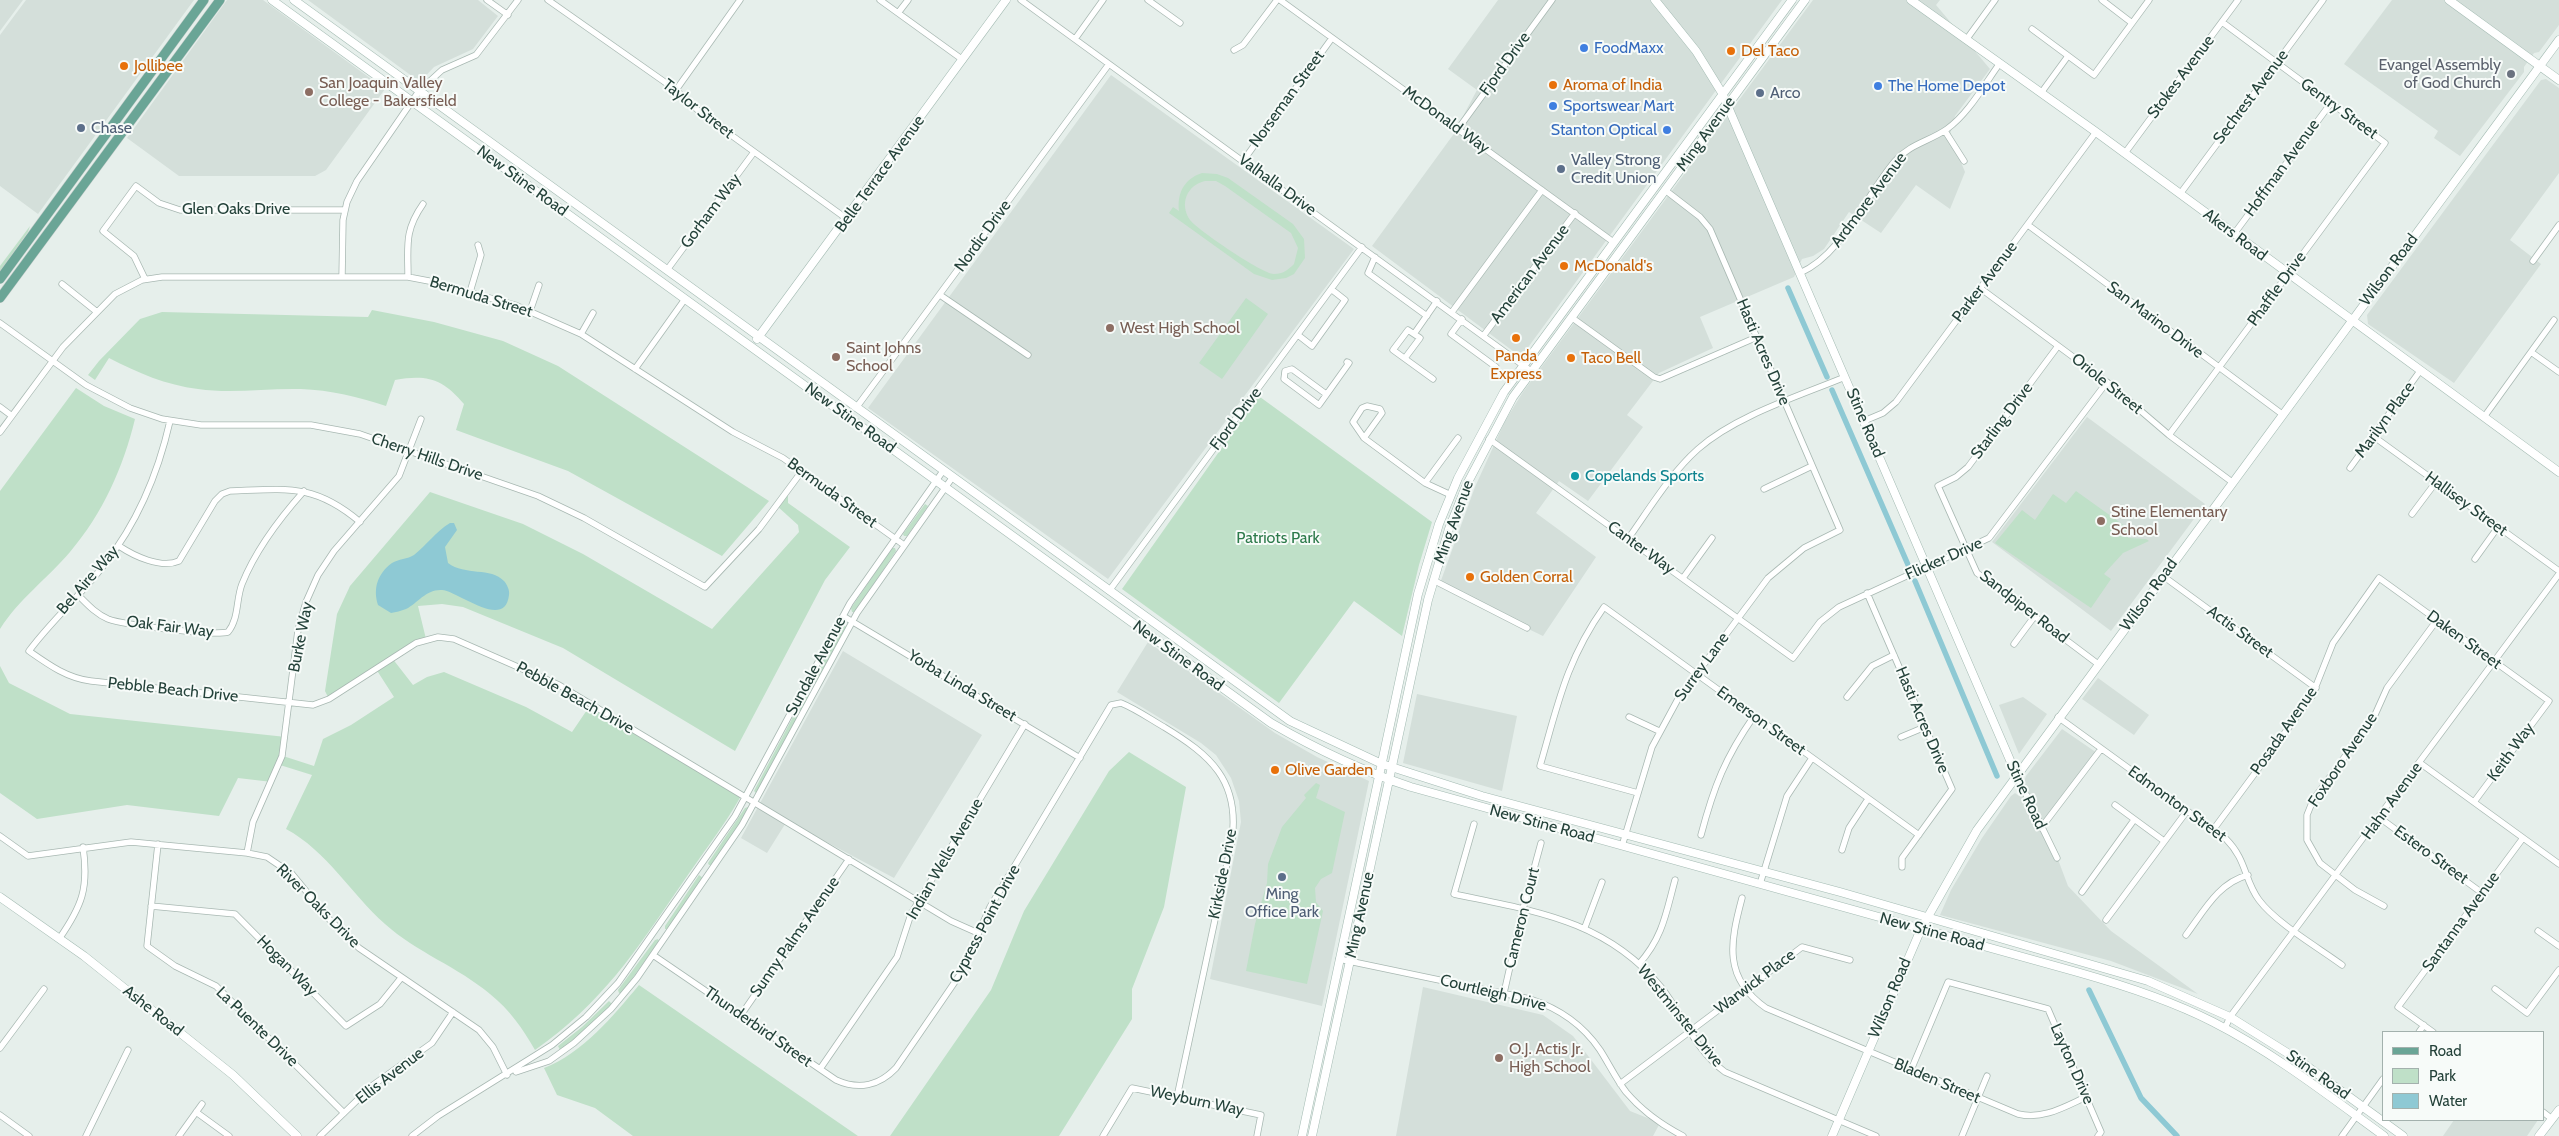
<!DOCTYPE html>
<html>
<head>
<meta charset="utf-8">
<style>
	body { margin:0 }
	#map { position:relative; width:2559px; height:1136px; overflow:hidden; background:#e6efeb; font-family:Cabin,sans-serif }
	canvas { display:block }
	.legend { position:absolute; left:2382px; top:1031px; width:162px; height:90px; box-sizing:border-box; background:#f7fbf9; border:1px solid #a3b1ad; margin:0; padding:6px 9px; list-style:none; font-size:15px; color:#24423a }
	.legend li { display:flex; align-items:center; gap:10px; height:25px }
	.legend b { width:25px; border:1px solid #a3b1ad }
</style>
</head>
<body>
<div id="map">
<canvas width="2559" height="1136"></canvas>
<ul class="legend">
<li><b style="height:6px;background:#6aa596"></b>Road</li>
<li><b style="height:14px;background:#bfe0c8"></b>Park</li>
<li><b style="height:14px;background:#8ec9d4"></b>Water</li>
</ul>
</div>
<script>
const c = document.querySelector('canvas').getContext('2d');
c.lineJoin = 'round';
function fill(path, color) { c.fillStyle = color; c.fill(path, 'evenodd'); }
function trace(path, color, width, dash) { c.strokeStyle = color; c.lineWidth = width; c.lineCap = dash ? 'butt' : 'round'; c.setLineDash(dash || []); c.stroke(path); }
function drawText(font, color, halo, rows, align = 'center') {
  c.font = font + ' Cabin,sans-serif'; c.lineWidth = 4; c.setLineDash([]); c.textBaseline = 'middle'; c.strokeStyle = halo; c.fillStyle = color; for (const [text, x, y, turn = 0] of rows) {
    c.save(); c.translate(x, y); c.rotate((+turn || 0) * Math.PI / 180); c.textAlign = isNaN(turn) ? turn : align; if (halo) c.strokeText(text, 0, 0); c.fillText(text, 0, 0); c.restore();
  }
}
fill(new Path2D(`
	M 0,0 L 23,0 L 0,31 Z
	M 26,0 L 194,0 L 38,214 L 0,186 L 0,35 Z
	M 227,0 L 263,0 L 385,89 L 326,170 L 315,176 L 179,176 L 127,138 Z
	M 308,0 L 478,0 L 498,16 L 473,49 L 434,67 L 420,82 Z
	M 1498,0 L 1782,0 L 1521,357 L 1372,246 L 1453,135 L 1477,90 L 1448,69 Z
	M 1813,0 L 1940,0 L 1936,5 L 1990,69 L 1955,116 L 1950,135 L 1965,172 L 1950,209 L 1916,185 L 1881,233 L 1849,212 L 1824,249 L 1813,256 L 1802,259 L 1794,277 L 1700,317 L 1713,348 L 1659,373 L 1627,415 L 1643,427 L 1588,501 L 1559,481 L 1536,513 L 1596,557 L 1543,636 L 1439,586 L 1475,487 L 1505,421 L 1523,392 Z
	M 2392,0 L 2559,0 L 2559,25 L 2539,52 L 2534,53 L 2524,67 L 2524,72 L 2460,156 L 2434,138 L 2438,131 L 2344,64 Z
	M 1111,75 L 1354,249 L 1108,579 L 868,408 Z
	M 2546,79 L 2559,88 L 2559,173 L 2510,240 L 2541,264 L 2454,383 L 2368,324 L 2367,315 L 2541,80 Z
	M 2087,417 L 2205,504 L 2111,631 L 1992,542 Z
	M 1148,642 L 1275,733 L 1317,757 L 1369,781 L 1322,1006 L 1210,979 L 1241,822 L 1239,801 L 1231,778 L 1216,755 L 1201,743 L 1117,692 Z
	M 843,651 L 982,735 L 894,878 L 787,821 L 767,853 L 741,838 Z
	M 2098,678 L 2149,715 L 2134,735 L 2082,699 Z
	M 1417,694 L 1517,716 L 1502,791 L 1403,763 Z
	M 2023,697 L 2047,714 L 2019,754 L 1999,705 Z
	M 2062,729 L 2100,755 L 2045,825 L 2068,886 L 2111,931 L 2198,994 L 2111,961 L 1940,915 L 1951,890 L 1982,838 L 2011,796 L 2015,793 L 2019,796 L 2026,776 Z
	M 1423,987 L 1543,1015 L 1573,1036 L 1630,1111 L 1660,1123 L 1653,1136 L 1396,1136 Z
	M 2454,1120 L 2538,1120 L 2527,1136 L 2443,1136 Z`), '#d4dfda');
fill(new Path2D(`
	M 1202,173 L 1217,174 L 1228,178 L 1293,224 L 1304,239 L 1305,258 L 1294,274 L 1286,278 L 1272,280 L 1254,274 L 1169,213 L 1173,207 L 1179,211 C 1177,193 1184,179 1202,173 ZM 1205,181 L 1216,181 L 1225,186 L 1291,233 L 1298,248 L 1294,264 C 1288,270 1283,274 1274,274 C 1262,274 1198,230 1190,220 C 1179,204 1187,185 1205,181 Z
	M 30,226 L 28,232 L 0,271 L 0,266 Z
	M 1246,298 L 1268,314 L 1222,379 L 1199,363 Z
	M 372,310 L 434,322 L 503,341 L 558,366 L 769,501 L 722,556 L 568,471 L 456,430 L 464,404 C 443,379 427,374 395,380 L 386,406 C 359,397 330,390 301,389 C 267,388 232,394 198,389 C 166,385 138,373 109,358 L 95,380 L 88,375 L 99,361 L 140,319 L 162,312 L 368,317 Z
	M 76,388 L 104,406 L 135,419 C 123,468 103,513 70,552 C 47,579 19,599 0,629 L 0,491 Z
	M 1260,397 L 1432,522 L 1419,565 L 1402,636 L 1354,601 L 1279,703 L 1122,589 L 1257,398 Z
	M 788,490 L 788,503 L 850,547 L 825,580 L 735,751 L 563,648 L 463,607 L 442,604 L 418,606 L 426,639 L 392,658 L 413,685 L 427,677 L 444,672 L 526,707 L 572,732 L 589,707 L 741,796 C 723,828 701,855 681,885 C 635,952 603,1002 535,1050 C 523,1029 510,1010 490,994 C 458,967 416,952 385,924 C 351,894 327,851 286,829 L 312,775 L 280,765 L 272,782 L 238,778 L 219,816 L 127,805 L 37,819 L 0,793 L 0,666 L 9,683 L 70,714 L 286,737 L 283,756 L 314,766 L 323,739 L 351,725 L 394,697 L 376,669 L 329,699 L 325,691 L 337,614 L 350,586 L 430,492 L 523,524 L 583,554 L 712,629 L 799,532 L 798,525 L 777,506 Z
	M 2076,491 L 2129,529 L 2128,538 L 2146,539 L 2149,541 L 2123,553 L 2104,574 L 2111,579 L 2091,608 L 1995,543 L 2022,510 L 2035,520 L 2053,494 L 2066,503 Z
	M 925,504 L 928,506 L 907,536 L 904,536 L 903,534 Z
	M 892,548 L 895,548 L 896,551 L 855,612 L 852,612 L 851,608 Z
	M 844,624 L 846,627 L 817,681 L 815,682 L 812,680 L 842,625 Z
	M 805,694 L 808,694 L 809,696 L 757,794 L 754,791 Z
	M 1129,752 L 1186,787 L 1164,907 L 1132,989 L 1132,1019 L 1059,1136 L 890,1136 L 991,990 L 1024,911 L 1109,771 Z
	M 1316,783 L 1320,785 L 1316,798 L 1345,812 L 1332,873 L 1321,879 L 1315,888 L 1316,902 L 1323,911 L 1307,984 L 1246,971 L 1255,924 L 1267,883 L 1268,864 L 1282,827 L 1306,798 L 1304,795 Z
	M 748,807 L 749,810 L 713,865 L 709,865 L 708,863 L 745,808 Z
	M 699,875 L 703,878 L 668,929 L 665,929 L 665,926 Z
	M 658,939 L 659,941 L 622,993 L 619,993 L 618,990 L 655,940 Z
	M 639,985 L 858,1136 L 633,1136 L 595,1108 L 557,1095 L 544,1068 C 583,1053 613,1016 639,985 Z
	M 609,1001 L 612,1004 L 584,1032 L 560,1050 L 558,1046 L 582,1027 Z`), '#bfe0c8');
fill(new Path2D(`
	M 450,523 L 454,523 L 457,530 L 445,547 L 448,563 C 465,576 491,567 504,581 C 507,584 510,591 509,595 C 505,631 458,591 442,590 C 426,589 418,603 406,609 C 401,611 396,612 391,613 L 378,605 C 373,589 377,574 392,563 C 398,559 408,559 414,555 C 427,545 435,532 450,523 Z`), '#8ec9d4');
trace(new Path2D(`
	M 1788,288 L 1827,377
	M 1832,390 L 1909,567
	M 1915,581 L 1997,776
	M 2089,990 L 2141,1098 L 2177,1136`), '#8ec9d4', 5.5);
const street = new Path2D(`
	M 487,0 L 508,15
	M 548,0 L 676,90 L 702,114 L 847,219
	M 880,0 L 963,60
	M 1021,0 L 1531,371
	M 1148,0 L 1180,23
	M 1280,0 L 1612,241
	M 2102,0 L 2132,23
	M 898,13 L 908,0
	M 2032,29 L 2094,75 L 2149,0
	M 1075,39 L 1103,0
	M 1966,40 L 1995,0
	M 1234,50 L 1243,45 L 1277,0
	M 676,90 L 740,0
	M 2041,93 L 2068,56
	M 1458,129 L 1552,0
	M 1945,131 L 1964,161
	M 2125,153 L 2238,0
	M 1243,161 L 1332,38
	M 2180,194 L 2323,0
	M 2028,225 L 2282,414
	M 2234,234 L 2331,103
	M 1375,257 L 1368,273 L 1427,316
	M 2533,261 L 2559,225
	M 667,270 L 754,152
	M 1800,273 C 1842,255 1866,195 1895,161 C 1910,144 1930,141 1947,129 C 1969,113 1984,85 2000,63
	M 342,277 L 343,220 L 347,202 L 357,181 L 419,91 L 442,70 L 476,55 L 518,0
	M 408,277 C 408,246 404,231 423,204
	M 145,279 L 134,256 L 103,231 L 136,186 L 159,203 L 180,210 L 345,210
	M 62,284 L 97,312
	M 1980,288 L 2107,382 L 2169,435 L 2232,482
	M 470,292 L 481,255 L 478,245
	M 940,295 L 1028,355
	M 530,311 L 539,285
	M 1452,312 L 1542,190
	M 1571,317 L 1654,377 L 1660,379 L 1757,337
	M 1462,319 L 1451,334 L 1496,367
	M 0,323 L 86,385 L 130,408 L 162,419 L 201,425 L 311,425 L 360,434 L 538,496 L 584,518 L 705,587 L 759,529 L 802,471
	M 581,334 L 593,313
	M 1414,334 L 1437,301
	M 1298,335 L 1312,346 L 1345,300 L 1331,289
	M 1484,335 L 1575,213
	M 2058,346 L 1968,467 L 1956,477 L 1938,486 L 1977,573 L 2098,664
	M 2531,352 L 2559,372
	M 1405,358 L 1420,338 L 1408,330 L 1393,350 L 1433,379
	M 635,369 L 685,299
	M 1326,394 L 1292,369 L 1285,371 L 1284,379 L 1319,405 L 1349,363 L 1347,362
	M 1367,406 L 1380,409 L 1382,413 L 1364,438 L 1353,422 L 1362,408 Z
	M 0,407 L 12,416
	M 856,408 L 1109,64
	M 2484,417 L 2554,320
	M 170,421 C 158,474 138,522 104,565 C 81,595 52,620 29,651 C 49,665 67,678 91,681 L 313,705 L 329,699 L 416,643 L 438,637 L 454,639 L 559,685 L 951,921 L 978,933
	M 1864,421 L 1883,413 L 1896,402 L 2096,132
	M 0,432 L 63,347 L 115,294 L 142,280 L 162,277 L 408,277 L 429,281 L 515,305 L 581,334 L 733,432 L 783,458 L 904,545
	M 2169,435 L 2385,143 L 2222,22
	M 2373,436 L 2559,571
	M 1364,438 L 1425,483 L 1451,495
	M 1489,439 L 1793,658 L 1820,622 L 1839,607 L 1989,538 L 2107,382
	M 2350,468 L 2420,371
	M 1425,483 L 1458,438
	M 1764,489 L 1812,466
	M 2412,514 L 2436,482
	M 1628,539 C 1650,508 1670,474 1698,449 C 1735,416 1799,396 1845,377
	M 119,546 C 134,556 161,569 179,561 L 215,501 L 222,494 L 230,491 C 286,489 314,483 360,522
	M 2475,559 L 2498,527
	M 2163,576 L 2316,688
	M 1683,578 L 1712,538
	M 1433,580 L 1527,628
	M 1109,591 L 1362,247
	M 1867,593 L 1952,789 L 1902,858 L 1902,867
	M 78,595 C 87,604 96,614 108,619 C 124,625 212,636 228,632 C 239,619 236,599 242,584 C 256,549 279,519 304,491
	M 843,616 L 1080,758
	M 2014,644 L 2034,617
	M 1847,697 L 1872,666 L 1894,655
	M 1629,717 L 1659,731
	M 2058,717 L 2226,839 C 2247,860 2244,880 2259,900 C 2276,923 2319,948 2342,965
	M 1901,737 L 1925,727
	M 2420,763 L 2559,864
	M 2016,774 L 2057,858
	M 1638,793 L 1540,766 C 1558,704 1566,661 1604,607 L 1919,835
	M 2115,805 L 2164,841
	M 2380,818 L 2482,893
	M 1474,824 L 1454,894 C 1534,911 1606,920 1661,987 C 1683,1015 1695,1050 1725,1072 L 1876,1136
	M 2041,828 L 2101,749
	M 2213,830 L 2312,696 L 2333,643 L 2379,578 L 2549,701 L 2474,802
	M 1701,835 C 1714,786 1725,758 1754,716
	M 0,836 L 28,856 L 131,842 L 247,853 L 267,857 L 292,874 L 329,919 L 359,948 L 479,1030 L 493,1047 L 507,1075
	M 158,844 L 147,946 L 175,966 L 216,986 L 344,1113
	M 1622,846 L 1652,747 L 1678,699 L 1768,578 L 1804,548 L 1840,530 L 1710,229 L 1700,217 L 1665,190
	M 1842,850 L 1849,828 L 1868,799
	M 247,853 L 253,822 L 282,756 L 298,630 L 306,602 L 318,575 L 334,551 L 399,476 L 421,419
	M 1760,884 L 1787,796 L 1812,758
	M 2082,892 L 2134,820
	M 1742,898 C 1730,943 1723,978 1766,1008 L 2018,1114 C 2043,1120 2064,1107 2086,1097
	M 151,906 L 235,914 L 346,1026 L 380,1004 L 401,978
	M 2384,906 L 2355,890 L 2320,863 L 2307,840 L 2307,815 L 2313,800 L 2374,717 L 2387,688 L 2437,620
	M 2106,920 L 2187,811
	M 1585,927 L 1602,882
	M 2538,931 L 2559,946
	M 2186,935 C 2204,911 2218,883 2248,875
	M 59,939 C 82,906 89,888 83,847
	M 653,955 L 836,1080 C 858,1090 879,1086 896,1068 L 961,973 L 990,907 L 1111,705 L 1121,703 C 1136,709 1150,719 1164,727 C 1210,755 1240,780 1232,840 L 1177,1097
	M 1339,959 L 1530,999 C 1558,1008 1583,1025 1600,1050 C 1609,1064 1616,1079 1626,1092 C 1642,1111 1662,1125 1683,1136
	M 1639,964 C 1663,937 1666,913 1675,880
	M 2495,989 L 2527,1013 L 2559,970
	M 1504,993 L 1523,909 L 1541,843
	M 741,1015 L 849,859
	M 2225,1028 L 2230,1017 L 2559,574
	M 2419,1032 L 2424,1025
	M 2433,1032 L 2398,1007 L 2523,838
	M 0,1048 L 44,989
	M 820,1069 L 897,957 L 911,914 L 1025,724
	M 1911,1070 L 1948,982 L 2048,1009 L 2101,1132 L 2098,1136
	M 516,1072 L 549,1061 L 574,1043 L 611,1009 L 637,978 L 742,825 L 857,613 L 952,478
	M 1620,1084 L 1802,947 L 1850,960
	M 196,1112 L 229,1136
	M 2543,1112 L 2552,1119
	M 0,1115 L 29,1136
	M 86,1136 L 128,1050
	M 179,1136 L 202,1104
	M 320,1136 L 373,1085 L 432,1043 L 453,1012
	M 412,1136 L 438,1116 L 552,1045 L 586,1017 L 618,983 L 735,816 L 850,603 L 943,471
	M 1103,1136 L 1132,1088 L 1261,1115 L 1257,1136
	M 1962,1136 L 1987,1076
	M 2342,1136 L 2383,1079`);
const secondary = new Path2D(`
	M 272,0 L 1271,723 C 1316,749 1362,771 1411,787 L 2077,972 C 2123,985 2170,1000 2213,1022 C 2274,1053 2329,1096 2384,1136
	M 294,0 L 1290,721 L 1382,764 L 1482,796 L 1840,892 L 2148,981 L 2230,1017 L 2297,1059 L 2403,1136
	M 1655,0 L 1696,51 L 1722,93 L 2016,774
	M 1911,0 L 2096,132 L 2559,472
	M 2449,0 L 2559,80
	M 757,339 L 1006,0
	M 0,897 L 84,956 L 233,1075 L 297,1136
	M 1302,1136 L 1418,594 L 1439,524 L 1458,478 L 1504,392 L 1792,0
	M 1312,1136 L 1428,600 L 1449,529 L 1467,484 L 1513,397 L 1805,0
	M 1832,1136 L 1921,929 L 1977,830 L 2559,40
	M 2539,1136 L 2559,1110`);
const primary = new Path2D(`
	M 0,279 L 204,0
	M 0,298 L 220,0`);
trace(street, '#a8b8b2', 7);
trace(secondary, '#a4bbb3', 9);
trace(primary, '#c2cac8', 10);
trace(street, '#fff', 5.5);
trace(secondary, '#fff', 8);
trace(primary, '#6aa596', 9);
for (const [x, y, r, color] of [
	[1584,48,5,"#3f7fe0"],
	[1731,51,5,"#e8710a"],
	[124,66,5,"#e8710a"],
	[2511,74,5,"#6b7280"],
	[1553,85,5,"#e8710a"],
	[1878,86,5,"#3f7fe0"],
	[309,92,5,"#8d6e63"],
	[1760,93,5,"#5c6f8a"],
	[1553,106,5,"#3f7fe0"],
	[81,128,5,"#5c6f8a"],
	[1667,130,5,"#3f7fe0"],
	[1561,169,5,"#5c6f8a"],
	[1564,266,5,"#e8710a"],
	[1110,328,5,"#8d6e63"],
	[1516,338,5,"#e8710a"],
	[836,357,5,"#8d6e63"],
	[1571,358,5,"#e8710a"],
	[1575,476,5,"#0f9aa8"],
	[2101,521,5,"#8d6e63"],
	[1470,577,5,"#e8710a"],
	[1275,770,5,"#e8710a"],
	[1282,877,5,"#5c6f8a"],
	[1499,1058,5,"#8d6e63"]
]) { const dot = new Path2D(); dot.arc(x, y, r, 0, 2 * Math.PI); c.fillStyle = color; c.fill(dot); trace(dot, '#f7fbf9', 2); }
drawText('16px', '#366cbe', '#f7fbf9', [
	["FoodMaxx",1594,48],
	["The Home Depot",1888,86],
	["Sportswear Mart",1563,106],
	["Stanton Optical",1657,130,"right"]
], 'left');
drawText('16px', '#c56008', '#f7fbf9', [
	["Del Taco",1741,51],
	["Jollibee",134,66],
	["Aroma of India",1563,85],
	["McDonald's",1574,266],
	["Panda",1516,356,"center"],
	["Express",1516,374,"center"],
	["Taco Bell",1581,358],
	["Golden Corral",1480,577],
	["Olive Garden",1285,770]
], 'left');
drawText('16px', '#24423a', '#f7fbf9', [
	["Fjord Drive",1505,64,-54],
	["Stokes Avenue",2181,77,-53],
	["Sechrest Avenue",2251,97,-53],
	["Norseman Street",1287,99,-54],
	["Taylor Street",698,109,38],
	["Gentry Street",2339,109,36],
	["McDonald Way",1446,120,36],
	["Ming Avenue",1706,134,-54],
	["Hoffman Avenue",2282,168,-54],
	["Belle Terrace Avenue",880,174,-54],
	["New Stine Road",522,181,36],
	["Valhalla Drive",1277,185,36],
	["Ardmore Avenue",1869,200,-53],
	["Glen Oaks Drive",236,209],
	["Gorham Way",711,211,-53],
	["Akers Road",2235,235,37],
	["Nordic Drive",983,236,-54],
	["Wilson Road",2389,270,-53],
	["American Avenue",1530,274,-53],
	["Parker Avenue",1985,282,-53],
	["Phaffle Drive",2277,289,-54],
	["Bermuda Street",481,297,17],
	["San Marino Drive",2155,320,37],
	["Hasti Acres Drive",1763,352,67],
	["Oriole Street",2107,384,39],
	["New Stine Road",850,418,36],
	["Fjord Drive",1236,419,-53],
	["Marilyn Place",2385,420,-54],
	["Starling Drive",2002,421,-53],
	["Stine Road",1865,423,67],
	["Cherry Hills Drive",427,457,19],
	["Bermuda Street",832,493,36],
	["Hallisey Street",2466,504,36],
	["Ming Avenue",1454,522,-70],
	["Canter Way",1641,548,36],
	["Flicker Drive",1944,559,-24],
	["Bel Aire Way",88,580,-49],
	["Wilson Road",2149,595,-54],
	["Sandpiper Road",2024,607,38],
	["Oak Fair Way",170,627,7],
	["Actis Street",2240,632,36],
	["Burke Way",301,637,-79],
	["Daken Street",2464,640,36],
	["New Stine Road",1178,656,36],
	["Sundale Avenue",816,666,-62],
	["Surrey Lane",1702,667,-54],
	["Yorba Linda Street",962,686,31],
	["Pebble Beach Drive",173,690,6],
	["Pebble Beach Drive",575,698,29],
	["Hasti Acres Drive",1922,720,67],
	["Emerson Street",1761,721,36],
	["Posada Avenue",2284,731,-55],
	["Keith Way",2511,752,-54],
	["Foxboro Avenue",2343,760,-56],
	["Stine Road",2026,795,65],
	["Hahn Avenue",2392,801,-54],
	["Edmonton Street",2177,804,36],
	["New Stine Road",1542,824,15],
	["Estero Street",2431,855,36],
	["Indian Wells Avenue",945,859,-60],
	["Kirkside Drive",1223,874,-79],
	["River Oaks Drive",318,906,45],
	["Ming Avenue",1360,915,-78],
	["Cameron Court",1522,918,-76],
	["Santanna Avenue",2461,922,-54],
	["Cypress Point Drive",985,924,-62],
	["New Stine Road",1932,932,15],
	["Sunny Palms Avenue",795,937,-55],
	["Hogan Way",287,966,45],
	["Warwick Place",1755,982,-37],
	["Courtleigh Drive",1493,993,14],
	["Wilson Road",1890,998,-67],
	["Ashe Road",153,1011,38],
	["Westminster Drive",1680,1016,51],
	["La Puente Drive",257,1027,44],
	["Thunderbird Street",758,1027,35],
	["Layton Drive",2072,1064,66],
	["Stine Road",2318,1075,35],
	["Ellis Avenue",390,1076,-38],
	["Bladen Street",1937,1081,23],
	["Weyburn Way",1197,1101,12]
]);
drawText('16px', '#5b616d', '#f7fbf9', [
	["Evangel Assembly",2501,65],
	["of God Church",2501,83]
], 'right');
drawText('16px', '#785e54', '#f7fbf9', [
	["San Joaquin Valley",319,83],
	["College - Bakersfield",319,101],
	["West High School",1120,328],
	["Saint Johns",846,348],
	["School",846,366],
	["Stine Elementary",2111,512],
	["School",2111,530],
	["O.J. Actis Jr.",1509,1049],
	["High School",1509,1067]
], 'left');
drawText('16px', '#4e5e75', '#f7fbf9', [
	["Arco",1770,93],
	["Chase",91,128],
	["Valley Strong",1571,160],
	["Credit Union",1571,178],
	["Ming",1282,894,"center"],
	["Office Park",1282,912,"center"]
], 'left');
drawText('16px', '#0d838f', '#f7fbf9', [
	["Copelands Sports",1585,476]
], 'left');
drawText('16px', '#2d7a4b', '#f7fbf9', [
	["Patriots Park",1278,538]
]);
</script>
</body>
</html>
